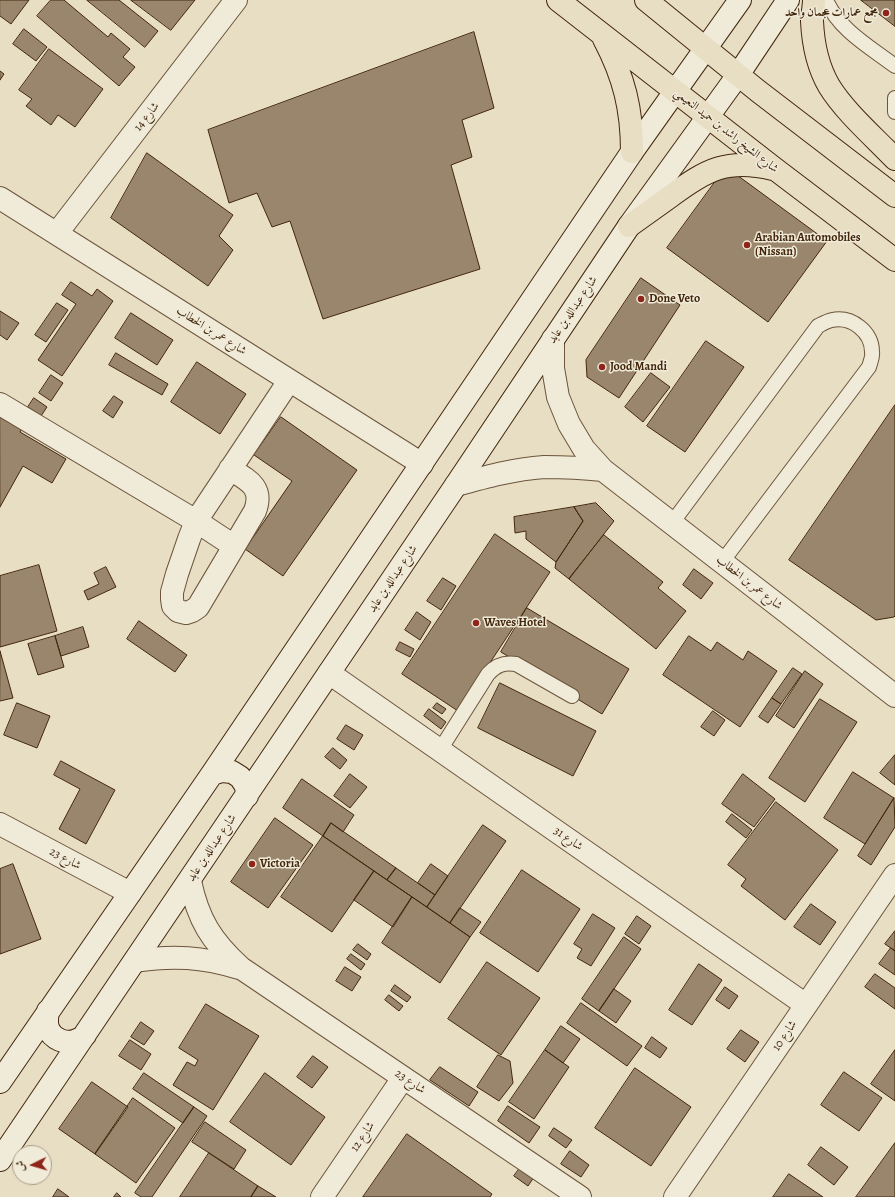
<!DOCTYPE html>
<html>
<head>
<meta charset="utf-8">
<style>
	body { margin:0 }
	#map { position:relative; width:895px; height:1197px; overflow:hidden; background:#e8dec4; font-family:Alegreya,Amiri,serif }
	canvas { display:block }
	.north { position:absolute; left:12px; top:1145px; width:40px; height:40px; box-sizing:border-box; background:#f0ead9; border:1px solid #ab9c87; border-radius:50%; rotate:265deg; font-size:11px; font-weight:700; line-height:16px; text-align:center; color:#43270d }
	.north::after { content:''; display:block; margin:auto; width:14px; height:18px; background:#8f2418; clip-path:polygon(50% 0,100% 100%,50% 72%,0 100%) }
</style>
</head>
<body>
<div id="map">
<canvas width="895" height="1197"></canvas>
<div class="north">ش</div>
</div>
<script>
const c = document.querySelector('canvas').getContext('2d');
c.lineJoin = 'round';
function fill(path, color) { c.fillStyle = color; c.fill(path, 'evenodd'); }
function trace(path, color, width, dash) { c.strokeStyle = color; c.lineWidth = width; c.lineCap = dash ? 'butt' : 'round'; c.setLineDash(dash || []); c.stroke(path); }
function drawText(font, color, halo, rows, align = 'center') {
  c.font = font + ' Alegreya,Amiri,serif'; c.lineWidth = 3; c.setLineDash([]); c.textBaseline = 'middle'; c.strokeStyle = halo; c.fillStyle = color; for (const [text, x, y, turn = 0] of rows) {
    c.save(); c.translate(x, y); c.rotate((+turn || 0) * Math.PI / 180); c.textAlign = isNaN(turn) ? turn : align; if (halo) c.strokeText(text, 0, 0); c.fillText(text, 0, 0); c.restore();
  }
}
const building = new Path2D(`
	M 0,0 L 29,0 L 11,24 L 0,16 Z
	M 51,0 L 64,0 L 108,37 L 111,33 L 130,49 L 123,57 L 135,67 L 119,86 L 37,16 Z
	M 87,0 L 119,0 L 158,31 L 145,47 Z
	M 131,0 L 195,0 L 171,30 Z
	M 861,0 L 895,0 L 895,26 Z
	M 24,29 L 47,47 L 36,61 L 13,44 Z
	M 474,32 L 494,108 L 462,120 L 472,157 L 451,165 L 480,269 L 323,319 L 290,221 L 272,227 L 257,193 L 229,203 L 208,130 Z
	M 49,49 L 103,89 L 75,127 L 58,115 L 51,125 L 26,106 L 32,99 L 19,90 Z
	M 0,71 L 4,74 L 0,80 Z
	M 147,153 L 233,215 L 219,236 L 233,250 L 208,286 L 111,218 Z
	M 726,167 L 827,241 L 768,322 L 667,248 Z
	M 641,278 L 680,305 L 619,398 L 587,377 L 586,360 Z
	M 71,282 L 92,296 L 97,289 L 113,301 L 62,376 L 38,360 L 76,304 L 62,295 Z
	M 57,303 L 68,310 L 46,342 L 35,335 Z
	M 0,311 L 19,323 L 7,340 L 0,335 Z
	M 131,313 L 173,340 L 157,365 L 115,338 Z
	M 706,341 L 744,367 L 685,452 L 647,426 Z
	M 116,353 L 168,384 L 162,395 L 109,365 Z
	M 197,362 L 246,394 L 220,434 L 171,402 Z
	M 651,373 L 670,387 L 643,422 L 625,407 Z
	M 51,375 L 63,383 L 51,401 L 39,393 Z
	M 114,396 L 123,402 L 113,418 L 103,411 Z
	M 34,398 L 47,407 L 41,416 L 28,407 Z
	M 895,405 L 895,616 L 894,617 L 876,620 L 789,560 Z
	M 0,407 L 26,422 L 20,432 L 66,459 L 52,483 L 23,466 L 0,507 Z
	M 281,417 L 357,470 L 283,576 L 245,549 L 292,481 L 254,455 Z
	M 596,503 L 614,521 L 569,579 L 555,568 L 556,562 L 583,521 L 574,507 Z
	M 574,507 L 583,521 L 556,562 L 526,539 L 526,531 L 515,533 L 514,517 Z
	M 495,534 L 550,572 L 458,711 L 402,674 Z
	M 604,535 L 663,582 L 658,588 L 686,611 L 656,649 L 569,579 Z
	M 39,565 L 57,631 L 0,647 L 0,576 Z
	M 106,567 L 116,587 L 88,600 L 84,591 L 99,584 L 94,573 Z
	M 694,569 L 713,583 L 701,599 L 683,585 Z
	M 443,578 L 456,586 L 441,610 L 427,601 Z
	M 527,608 L 629,669 L 602,714 L 501,652 Z
	M 417,612 L 431,622 L 420,640 L 405,630 Z
	M 139,621 L 187,655 L 175,672 L 127,639 Z
	M 83,627 L 89,647 L 61,656 L 55,636 Z
	M 55,636 L 64,667 L 38,675 L 28,644 Z
	M 689,636 L 711,651 L 717,642 L 743,660 L 748,651 L 777,671 L 740,727 L 663,675 Z
	M 400,642 L 414,649 L 410,657 L 396,650 Z
	M 0,651 L 13,698 L 0,701 Z
	M 793,668 L 802,674 L 781,704 L 772,698 Z
	M 805,671 L 823,684 L 794,728 L 776,716 Z
	M 500,683 L 596,731 L 573,776 L 478,728 Z
	M 772,698 L 781,704 L 768,723 L 759,717 Z
	M 820,699 L 857,722 L 805,802 L 769,778 Z
	M 17,703 L 50,716 L 37,748 L 4,735 Z
	M 437,703 L 446,709 L 442,714 L 433,708 Z
	M 429,709 L 446,722 L 441,729 L 424,716 Z
	M 713,711 L 725,720 L 714,736 L 701,727 Z
	M 346,725 L 363,735 L 354,750 L 337,739 Z
	M 333,748 L 347,760 L 340,769 L 325,757 Z
	M 895,755 L 895,785 L 880,773 Z
	M 61,761 L 115,790 L 86,844 L 59,829 L 80,789 L 54,775 Z
	M 853,772 L 894,798 L 865,844 L 824,818 Z
	M 350,774 L 367,787 L 350,808 L 334,796 Z
	M 743,774 L 775,799 L 754,827 L 722,804 Z
	M 302,779 L 354,815 L 343,832 L 331,823 L 323,836 L 283,808 Z
	M 894,798 L 895,827 L 871,865 L 858,856 Z
	M 776,802 L 838,850 L 785,920 L 741,886 L 746,879 L 728,865 Z
	M 732,814 L 752,830 L 746,838 L 726,822 Z
	M 275,818 L 313,845 L 268,908 L 231,882 Z
	M 331,823 L 396,868 L 387,880 L 323,836 Z
	M 483,825 L 506,841 L 450,923 L 427,907 Z
	M 323,836 L 374,871 L 332,932 L 281,897 Z
	M 13,864 L 41,939 L 0,954 L 0,869 Z
	M 431,864 L 448,876 L 435,895 L 418,883 Z
	M 396,868 L 435,895 L 427,907 L 387,880 Z
	M 522,870 L 580,909 L 538,972 L 480,933 Z
	M 374,871 L 412,897 L 393,927 L 354,900 Z
	M 412,897 L 470,937 L 440,983 L 382,943 Z
	M 811,904 L 836,922 L 820,945 L 794,927 Z
	M 460,908 L 481,922 L 470,937 L 450,923 Z
	M 593,914 L 615,928 L 591,966 L 577,958 L 582,949 L 574,944 Z
	M 637,916 L 651,926 L 639,944 L 625,934 Z
	M 895,931 L 895,951 L 885,944 Z
	M 624,937 L 641,949 L 599,1011 L 582,999 Z
	M 358,944 L 371,954 L 367,960 L 353,950 Z
	M 891,948 L 895,951 L 895,975 L 879,964 Z
	M 351,954 L 365,964 L 361,970 L 347,959 Z
	M 487,962 L 540,998 L 501,1055 L 448,1019 Z
	M 699,964 L 722,980 L 692,1025 L 669,1010 Z
	M 345,967 L 361,977 L 352,991 L 336,981 Z
	M 875,974 L 895,988 L 895,1009 L 865,987 Z
	M 395,985 L 411,997 L 407,1002 L 391,991 Z
	M 725,987 L 738,996 L 729,1009 L 716,1000 Z
	M 614,989 L 631,1001 L 616,1023 L 599,1011 Z
	M 389,995 L 403,1006 L 399,1011 L 385,1000 Z
	M 581,1003 L 642,1046 L 627,1066 L 567,1023 Z
	M 206,1004 L 259,1036 L 213,1110 L 173,1085 L 187,1062 L 195,1066 L 198,1060 L 179,1048 Z
	M 141,1022 L 154,1031 L 144,1045 L 131,1037 Z
	M 561,1026 L 580,1039 L 563,1063 L 545,1050 Z
	M 741,1030 L 759,1042 L 745,1062 L 727,1049 Z
	M 652,1037 L 667,1048 L 660,1058 L 645,1048 Z
	M 130,1040 L 151,1054 L 141,1070 L 119,1056 Z
	M 545,1050 L 569,1067 L 534,1119 L 509,1102 Z
	M 895,1050 L 895,1101 L 871,1084 Z
	M 498,1055 L 510,1061 L 513,1083 L 499,1101 L 477,1087 Z
	M 313,1056 L 328,1067 L 312,1088 L 297,1077 Z
	M 440,1067 L 478,1092 L 469,1106 L 430,1080 Z
	M 635,1068 L 691,1107 L 651,1166 L 595,1128 Z
	M 844,1072 L 882,1098 L 859,1131 L 821,1105 Z
	M 144,1073 L 194,1107 L 183,1123 L 133,1089 Z
	M 265,1073 L 325,1117 L 291,1165 L 230,1122 Z
	M 92,1082 L 128,1107 L 95,1154 L 59,1129 Z
	M 133,1098 L 175,1128 L 136,1183 L 95,1154 Z
	M 508,1106 L 540,1127 L 529,1143 L 498,1121 Z
	M 194,1107 L 207,1116 L 152,1197 L 141,1197 L 135,1193 Z
	M 205,1122 L 246,1150 L 234,1169 L 192,1142 Z
	M 554,1128 L 572,1140 L 566,1148 L 549,1136 Z
	M 407,1134 L 492,1194 L 490,1197 L 363,1197 Z
	M 895,1143 L 895,1197 L 856,1197 Z
	M 821,1147 L 848,1167 L 834,1185 L 808,1165 Z
	M 570,1151 L 589,1165 L 581,1177 L 561,1164 Z
	M 209,1153 L 258,1186 L 251,1197 L 180,1197 Z
	M 520,1168 L 534,1177 L 528,1186 L 514,1176 Z
	M 789,1174 L 823,1197 L 773,1197 Z
	M 258,1186 L 276,1197 L 251,1197 Z
	M 58,1189 L 69,1197 L 53,1197 Z
	M 117,1193 L 121,1197 L 114,1197 Z`);
fill(building, '#99866c');
trace(building, '#43270d', 1);
const lane = new Path2D(`
	M 826,0 C 839,30 870,47 895,66
	M 895,98 L 895,112
	M 672,523 L 818,326 C 822,324 827,321 832,320 C 852,316 872,332 872,352 C 873,357 870,363 869,367 L 722,562
	M 440,750 L 488,674 C 496,665 504,662 516,664 L 572,696`);
const street = new Path2D(`
	M 0,198 L 422,464
	M 57,233 L 236,0
	M 553,339 L 553,368 L 558,397 L 569,424 L 584,449 L 603,470 L 895,696
	M 0,404 L 196,521 L 234,546
	M 230,469 C 248,480 264,487 255,511 L 198,607 L 192,611 L 186,613 L 178,611 L 173,606 L 172,599 L 172,592 L 177,574 L 189,539 L 196,521 L 289,381
	M 456,485 C 485,477 514,469 544,467 C 564,467 584,468 603,470
	M 329,673 L 806,1005
	M 0,824 L 130,893
	M 190,881 C 198,919 211,941 241,968 L 580,1197
	M 135,961 C 174,955 202,957 239,968
	M 322,1197 L 403,1078
	M 675,1197 L 895,875`);
const secondary = new Path2D(`
	M 212,774 L 222,771 L 232,772 L 240,777 L 246,786 L 247,796
	M 48,1011 C 47,1017 46,1022 48,1028 C 52,1039 66,1045 77,1040 C 80,1039 83,1037 85,1035
	M 0,1082 L 212,774 L 632,152 L 740,0
	M 0,1160 L 456,485 L 629,226 L 738,75 L 788,0`);
const primary = new Path2D(`
	M 558,0 L 775,169 L 895,260
	M 646,0 L 758,91 L 895,196
	M 814,0 C 814,7 812,14 812,21 C 813,43 818,67 829,86 C 845,112 874,137 895,159
	M 604,39 C 624,77 632,109 632,152
	M 629,226 C 643,216 657,206 671,196 C 707,169 728,158 773,169`);
trace(lane, '#6c553b', 16);
trace(street, '#6c553b', 24);
trace(secondary, '#43270d', 24);
trace(primary, '#43270d', 24);
trace(lane, '#f0ead9', 14);
trace(street, '#f0ead9', 22);
trace(secondary, '#f0ead9', 22);
trace(primary, '#e8dec4', 22);
for (const [x, y, r, color] of [
	[886,13,4,"#8f2418"],
	[747,245,4,"#8f2418"],
	[641,299,4,"#8f2418"],
	[602,367,4,"#8f2418"],
	[476,623,4,"#8f2418"],
	[252,864,4,"#8f2418"]
]) { const dot = new Path2D(); dot.arc(x, y, r, 0, 2 * Math.PI); c.fillStyle = color; c.fill(dot); trace(dot, '#f0ead9', 1.5); }
drawText('bold 12px', '#43270d', '#f0ead9', [
	["مجمع عمارات عجمان واحد",878,13,"right"],
	["Arabian Automobiles",755,238],
	["(Nissan)",755,252],
	["Done Veto",649,299],
	["Jood Mandi",610,367],
	["Waves Hotel",484,623],
	["Victoria",260,864]
], 'left');
drawText('12px', '#43270d', '#f0ead9', [
	["شارع 14",147,117,-52],
	["شارع الشيخ راشد بن حميد النعيمي",726,131,38],
	["شارع عبدالله بن عابد",573,310,-56],
	["شارع عمر بن الخطاب",211,331,32],
	["شارع عبدالله بن عابد",393,579,-56],
	["شارع عمر بن الخطاب",749,583,38],
	["شارع 31",568,839,35],
	["شارع عبدالله بن عابد",212,848,-56],
	["شارع 23",65,859,28],
	["شارع 10",785,1036,-56],
	["شارع 23",410,1082,34],
	["شارع 12",363,1137,-56]
]);
</script>
</body>
</html>
